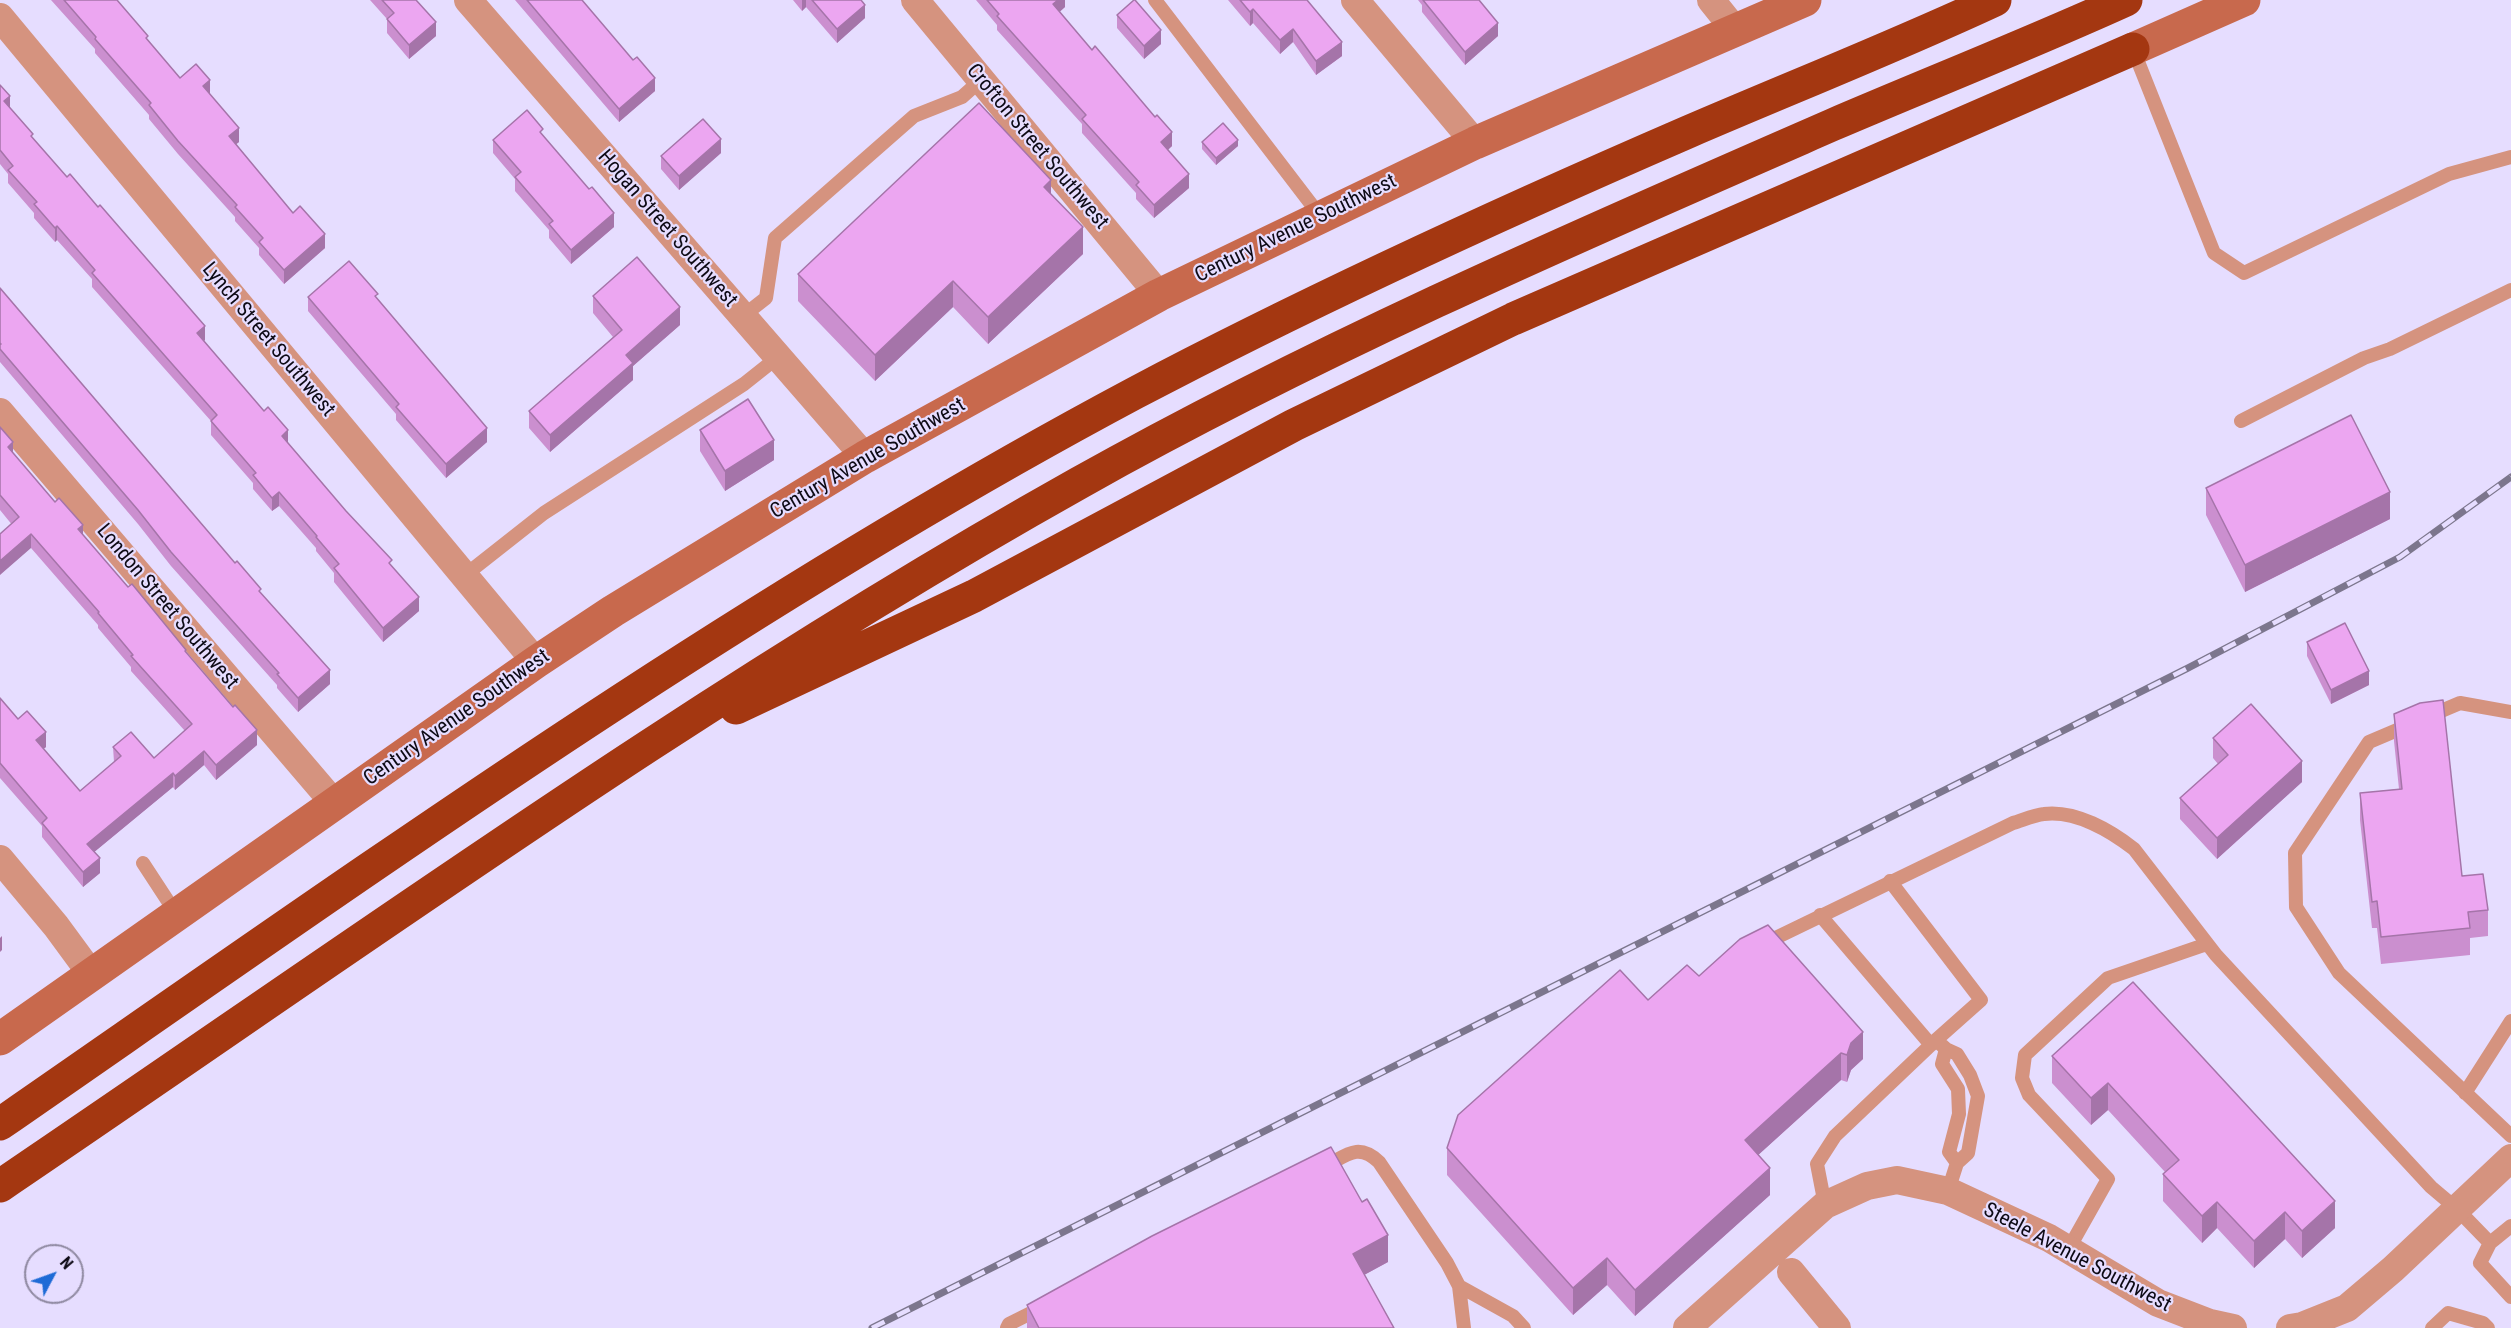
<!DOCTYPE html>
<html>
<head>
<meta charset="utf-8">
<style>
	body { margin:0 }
	#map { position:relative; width:2511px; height:1328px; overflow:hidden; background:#e6ddff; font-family:"Roboto Condensed",sans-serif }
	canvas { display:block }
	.north { position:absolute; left:24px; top:1244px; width:60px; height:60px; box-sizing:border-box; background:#e6ddff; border:2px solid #8f89a1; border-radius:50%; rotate:49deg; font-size:16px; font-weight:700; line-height:24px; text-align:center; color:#0d0a15 }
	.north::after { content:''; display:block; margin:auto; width:21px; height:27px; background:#1e6bd6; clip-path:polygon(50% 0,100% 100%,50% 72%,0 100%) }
</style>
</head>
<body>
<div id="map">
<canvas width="2511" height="1328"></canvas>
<div class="north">N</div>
</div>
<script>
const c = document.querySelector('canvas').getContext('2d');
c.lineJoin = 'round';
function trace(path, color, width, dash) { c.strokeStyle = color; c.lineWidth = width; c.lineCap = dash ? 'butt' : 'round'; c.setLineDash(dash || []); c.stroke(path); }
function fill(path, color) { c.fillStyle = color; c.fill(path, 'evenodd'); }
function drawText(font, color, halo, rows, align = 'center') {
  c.font = font + ' "Roboto Condensed",sans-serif'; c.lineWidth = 4.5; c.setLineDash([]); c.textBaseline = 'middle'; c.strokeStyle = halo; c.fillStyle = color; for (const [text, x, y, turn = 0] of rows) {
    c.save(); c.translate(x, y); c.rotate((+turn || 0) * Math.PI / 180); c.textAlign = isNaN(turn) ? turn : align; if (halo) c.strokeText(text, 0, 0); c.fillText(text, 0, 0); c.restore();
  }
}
trace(new Path2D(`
	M 1155,0 L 1321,217
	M 2133,49 L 2214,253 L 2244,273 L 2449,174 L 2511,157
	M 743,316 L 766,298 L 775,238 L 914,116 L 962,97 L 981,80
	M 2241,421 L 2364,358 L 2390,349 L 2511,290
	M 464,576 L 544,513 L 744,384 L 778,357
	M 2427,717 L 2460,703 L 2511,712
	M 2409,725 L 2369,742 L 2295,853 L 2296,907 L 2339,973 L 2511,1136
	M 143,863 L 177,915
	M 1890,881 L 1981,1000 L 1936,1040 L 1946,1049 L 1957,1054 L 1970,1075 L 1978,1096 L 1968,1153 L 1957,1163 L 1948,1191
	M 1820,915 L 1931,1045
	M 1761,945 L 2013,823 C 2023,820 2034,815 2044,814 C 2076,810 2111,831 2134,849 L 2216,955 L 2431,1187 L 2457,1209 L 2490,1243
	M 1946,1049 L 1942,1064 L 1958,1089 L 1959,1114 L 1949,1152 L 1957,1163
	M 2465,1093 L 2511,1021
	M 1322,1168 C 1345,1157 1357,1141 1379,1162 L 1447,1263 L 1459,1286 L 1464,1328
	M 1825,1205 L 1817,1164 L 1835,1136 L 1936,1040
	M 2511,1226 L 2490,1243 L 2480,1263 L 2511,1297
	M 2068,1250 L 2108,1179 L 2029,1095 L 2022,1078 L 2025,1055 L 2108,978 L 2207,944
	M 1459,1286 L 1513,1316 L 1524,1328
	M 1007,1328 L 1009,1324 L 1041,1308
	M 2432,1328 L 2448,1313 L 2483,1323 L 2488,1328`), '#d5937f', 14);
trace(new Path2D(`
	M 468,0 L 865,457
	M 915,0 L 1159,295
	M 1355,0 L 1475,143
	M 1711,0 L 1735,30
	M 0,17 L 536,662
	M 0,412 L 334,803
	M 0,859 L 56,926 L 92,975
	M 1791,1272 L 1837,1328
	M 1687,1328 L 1825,1205 L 1867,1186 L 1897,1180 L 1948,1191 L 2049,1238 L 2158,1303 L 2210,1323 L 2233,1328
	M 2290,1328 L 2302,1326 L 2347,1308 L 2393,1269 L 2511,1158`), '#d5937f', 28);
trace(new Path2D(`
	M 2133,49 L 2244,0
	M 0,1039 L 536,662 L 613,611 L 865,457 L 1159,295 L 1475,143 L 1805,0`), '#c8694d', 33);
trace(new Path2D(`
	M 736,708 L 974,596 L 1294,425 L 1513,319 L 2133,49
	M 0,1124 C 370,868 737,605 1135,393 C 1315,298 1501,213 1688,132 C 1790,88 1894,47 1995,0
	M 0,1186 C 356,945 704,693 1079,483 C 1321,347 1578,236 1832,125 C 1930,83 2029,44 2126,0`), '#a43711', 33);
const rail = new Path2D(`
	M 872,1328 L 2188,668 L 2400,557 L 2511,477`);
trace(rail, '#7c768d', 7);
trace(rail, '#e6ddff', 4.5, [14]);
fill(new Path2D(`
	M 51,0 L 117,0 L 148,40 L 180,78 L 210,94 L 209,94 L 239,142 L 236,144 L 293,213 L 325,248 L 284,284 L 259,255 L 259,248 L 235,221 L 235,217 L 178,154 L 149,119 L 149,115 L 95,53 L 95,49 Z
	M 370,0 L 416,0 L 436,36 L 409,59 L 387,33 L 387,19 Z
	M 515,0 L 582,0 L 655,91 L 619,122 Z
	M 793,0 L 861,0 L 865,18 L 837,43 L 806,7 L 802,11 Z
	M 976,0 L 1065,0 L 1065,7 L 1059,12 L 1172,146 L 1168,150 L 1189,188 L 1154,218 L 1136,199 L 1136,193 L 1082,133 L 1082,124 L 997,30 L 997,25 Z
	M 1228,0 L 1307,0 L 1342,56 L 1316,75 L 1293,42 L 1280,54 L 1253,23 L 1250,26 Z
	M 1418,0 L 1479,0 L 1498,36 L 1465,65 L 1422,12 L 1422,5 Z
	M 1117,15 L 1161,44 L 1144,59 L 1117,28 Z
	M 0,85 L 10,108 L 33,138 L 205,340 L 204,341 L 288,444 L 392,566 L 419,611 L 383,642 L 334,582 L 334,573 L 316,551 L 316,548 L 279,506 L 272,511 L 253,489 L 253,483 L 211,435 L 211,421 L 92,287 L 92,279 L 57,240 L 55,242 L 34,218 L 34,213 L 8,183 L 8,174 L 0,164 Z
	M 543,136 L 614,227 L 571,264 L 549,238 L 549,230 L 515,191 L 515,179 L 493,153 L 493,140 Z
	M 1202,142 L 1238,146 L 1216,165 L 1202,149 Z
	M 721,153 L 679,190 L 661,169 L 661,156 Z
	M 1051,194 L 1083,254 L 988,344 L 953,307 L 875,381 L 798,301 L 798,274 Z
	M 0,288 L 261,594 L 330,684 L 298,712 L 277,688 L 277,685 L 171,566 L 138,524 L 0,362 Z
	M 593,296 L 680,325 L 633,366 L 633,380 L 550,452 L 529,428 L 529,411 L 613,337 L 593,313 Z
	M 308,297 L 378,300 L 487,442 L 446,478 L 396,420 L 396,414 L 308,311 Z
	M 0,427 L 13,454 L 83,535 L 186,653 L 257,745 L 216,780 L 204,765 L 175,790 L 173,787 L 94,852 L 100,873 L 83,887 L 42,837 L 42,826 L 0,778 L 0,698 L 18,719 L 46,747 L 43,749 L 80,791 L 114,762 L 113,747 L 154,758 L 185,731 L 131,671 L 131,667 L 98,628 L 98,625 L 31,548 L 0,510 Z
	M 700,430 L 774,460 L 725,491 L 700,451 Z
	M 2206,488 L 2390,519 L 2245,592 L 2206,515 Z
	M 2307,642 L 2369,685 L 2331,704 L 2307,656 Z
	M 2394,714 L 2462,876 L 2488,910 L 2488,936 L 2470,938 L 2470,955 L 2381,964 L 2377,928 L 2372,928 L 2360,820 L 2360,793 L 2399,789 L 2394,741 Z
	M 2213,738 L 2302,782 L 2217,859 L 2180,819 L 2180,798 L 2218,764 L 2213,758 Z
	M 1699,976 L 1863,1059 L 1851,1070 L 1847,1082 L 1841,1080 L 1758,1155 L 1770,1195 L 1635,1316 L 1607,1285 L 1573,1315 L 1447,1175 L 1447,1148 L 1648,1000 Z
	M 2133,982 L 2335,1228 L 2302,1258 L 2285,1239 L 2254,1268 L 2217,1228 L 2202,1243 L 2163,1201 L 2163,1174 L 2165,1172 L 2108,1110 L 2091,1125 L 2052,1083 L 2052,1056 Z
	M 1388,1262 L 1364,1275 L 1394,1328 L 1027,1328 L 1027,1305 Z`), '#cb8fcf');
fill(new Path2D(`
	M 802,0 L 806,0 L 806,7 L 802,11 Z
	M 1058,0 L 1065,0 L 1065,7 L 1053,18 L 1053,4 Z
	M 865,5 L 865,18 L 837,43 L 837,29 Z
	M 1253,9 L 1253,23 L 1250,26 L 1250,12 Z
	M 436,22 L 436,36 L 409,59 L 409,45 Z
	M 1498,23 L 1498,36 L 1465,65 L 1465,52 Z
	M 1293,29 L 1293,42 L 1280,54 L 1280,40 Z
	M 1161,30 L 1161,44 L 1144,59 L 1144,46 Z
	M 1342,42 L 1342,56 L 1316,75 L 1316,61 Z
	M 655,78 L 655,91 L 619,122 L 619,109 Z
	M 210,80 L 210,94 L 203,100 L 203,86 Z
	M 10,96 L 10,110 L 4,101 Z
	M 239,128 L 239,142 L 229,150 L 229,136 Z
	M 1172,132 L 1172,146 L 1161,156 L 1161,142 Z
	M 721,139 L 721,153 L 679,190 L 679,176 Z
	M 1238,140 L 1238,146 L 1216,165 L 1216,158 Z
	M 1189,174 L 1189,188 L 1154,218 L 1154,205 Z
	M 1051,180 L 1051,207 L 1044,187 Z
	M 614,213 L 614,227 L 571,264 L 571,250 Z
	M 57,226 L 57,240 L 55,242 L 55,228 Z
	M 1083,227 L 1083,254 L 988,344 L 988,317 Z
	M 325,234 L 325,248 L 284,284 L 284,270 Z
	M 953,281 L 953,307 L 875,381 L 875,355 Z
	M 680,307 L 680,325 L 633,366 L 633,380 L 550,452 L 550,435 L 626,355 Z
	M 205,326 L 205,340 L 197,347 L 197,333 Z
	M 487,428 L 487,442 L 446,478 L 446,464 Z
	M 288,430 L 288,444 L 282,436 Z
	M 774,440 L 774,460 L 725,491 L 725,471 Z
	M 13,442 L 13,457 L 8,447 Z
	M 279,492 L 279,506 L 272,511 L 272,498 Z
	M 2390,492 L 2390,519 L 2245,592 L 2245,565 Z
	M 83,525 L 83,539 L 78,529 Z
	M 31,534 L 31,548 L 0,575 L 0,561 Z
	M 419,597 L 419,611 L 383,642 L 383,628 Z
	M 330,670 L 330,684 L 298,712 L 298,698 Z
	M 2369,671 L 2369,685 L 2331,704 L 2331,690 Z
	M 257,730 L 257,745 L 216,780 L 216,765 Z
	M 46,732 L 46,747 L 36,755 L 36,740 Z
	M 204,751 L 204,765 L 175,790 L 175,776 Z
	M 2302,761 L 2302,782 L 2217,859 L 2217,838 Z
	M 173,773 L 173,787 L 87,858 L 87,844 Z
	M 100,858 L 100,873 L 83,887 L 83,872 Z
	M 2,936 L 2,950 L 0,952 L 0,938 Z
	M 1863,1032 L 1863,1059 L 1851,1070 L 1847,1082 L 1847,1055 L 1851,1043 Z
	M 1841,1053 L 1841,1080 L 1745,1167 L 1745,1140 Z
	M 2108,1083 L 2108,1110 L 2091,1125 L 2091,1098 Z
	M 1770,1168 L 1770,1195 L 1635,1316 L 1635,1290 Z
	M 2335,1201 L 2335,1228 L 2302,1258 L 2302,1231 Z
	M 2217,1202 L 2217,1228 L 2202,1243 L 2202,1216 Z
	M 2285,1212 L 2285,1239 L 2254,1268 L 2254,1241 Z
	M 1388,1235 L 1388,1262 L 1353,1281 L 1353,1254 Z
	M 1607,1258 L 1607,1285 L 1573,1315 L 1573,1288 Z`), '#a574a9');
const building = new Path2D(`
	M 64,0 L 117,0 L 148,36 L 146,38 L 180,78 L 196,64 L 210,80 L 203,86 L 239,128 L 229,136 L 293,213 L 300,206 L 325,234 L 284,270 L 259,242 L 263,238 L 235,207 L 237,205 L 178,141 L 149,105 L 151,103 L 95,39 L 96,37 Z
	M 382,0 L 416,0 L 436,22 L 409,45 L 387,19 L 394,13 Z
	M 527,0 L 582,0 L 633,60 L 637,57 L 655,78 L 619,109 Z
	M 812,0 L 861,0 L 865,5 L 837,29 Z
	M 987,0 L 1058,0 L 1053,4 L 1092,50 L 1095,46 L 1155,117 L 1157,115 L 1172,132 L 1161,142 L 1189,174 L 1154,205 L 1136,185 L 1139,182 L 1082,119 L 1086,115 L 997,16 L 999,14 Z
	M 1134,0 L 1135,0 L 1161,30 L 1144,46 L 1117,15 Z
	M 1240,0 L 1307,0 L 1342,42 L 1316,61 L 1293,29 L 1280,40 L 1253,9 L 1250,12 Z
	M 1423,0 L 1479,0 L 1498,23 L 1465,52 Z
	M 0,85 L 10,96 L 4,101 L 33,134 L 31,136 L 67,177 L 70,174 L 98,207 L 100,205 L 205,326 L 197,333 L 264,411 L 268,407 L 288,430 L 282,436 L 346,511 L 392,560 L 389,563 L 419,597 L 383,628 L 334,568 L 339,564 L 316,537 L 317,536 L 279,492 L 272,498 L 253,475 L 256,473 L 211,421 L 217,415 L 92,273 L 95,270 L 57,226 L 55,228 L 34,204 L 37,202 L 8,170 L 13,166 L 0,150 Z
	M 979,103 L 1051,180 L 1044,187 L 1083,227 L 988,317 L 953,281 L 875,355 L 798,274 Z
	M 527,110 L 543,129 L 540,132 L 589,189 L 592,187 L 614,213 L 571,250 L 549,224 L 553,221 L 515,177 L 521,172 L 493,140 Z
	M 703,119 L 721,139 L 679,176 L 661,156 Z
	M 1223,123 L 1238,140 L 1216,158 L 1202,142 Z
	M 637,257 L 680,307 L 626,355 L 633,363 L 550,435 L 529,411 L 622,330 L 593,296 Z
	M 349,261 L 378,294 L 375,296 L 487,428 L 446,464 L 396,407 L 399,404 L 308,297 Z
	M 0,288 L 235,563 L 237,561 L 261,589 L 259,591 L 330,670 L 298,698 L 277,674 L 279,673 L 171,552 L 138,510 L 0,349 L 0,345 L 1,344 L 0,343 Z
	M 748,399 L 774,440 L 725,471 L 700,430 Z
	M 2351,415 L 2390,492 L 2245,565 L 2206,488 Z
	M 0,427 L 13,442 L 8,447 L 55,502 L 59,498 L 83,525 L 78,529 L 128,587 L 132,584 L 186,650 L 185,651 L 233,707 L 235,705 L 257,730 L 216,765 L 204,751 L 175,776 L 173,773 L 87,844 L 100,858 L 83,872 L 42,823 L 47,818 L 0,763 L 0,698 L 18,719 L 27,711 L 46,732 L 36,740 L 80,791 L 121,756 L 113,747 L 131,732 L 154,758 L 192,724 L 131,656 L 133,655 L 98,613 L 99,612 L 31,534 L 0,561 L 0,534 L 19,517 L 0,495 Z
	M 2345,623 L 2369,671 L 2331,690 L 2307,642 Z
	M 2443,700 L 2462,876 L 2483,874 L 2488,910 L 2468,912 L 2470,928 L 2381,937 L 2377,901 L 2372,902 L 2360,793 L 2402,789 L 2394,714 L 2420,703 Z
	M 2251,704 L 2302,761 L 2217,838 L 2180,798 L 2228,755 L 2213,738 Z
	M 1768,925 L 1863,1032 L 1851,1043 L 1847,1055 L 1841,1053 L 1745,1140 L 1770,1168 L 1635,1290 L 1607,1258 L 1573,1288 L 1447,1148 L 1458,1115 L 1620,970 L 1648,1000 L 1687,965 L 1699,976 L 1740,939 Z
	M 2133,982 L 2335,1201 L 2302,1231 L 2285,1212 L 2254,1241 L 2217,1202 L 2202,1216 L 2163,1174 L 2179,1160 L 2108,1083 L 2091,1098 L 2052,1056 Z
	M 1331,1147 L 1362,1202 L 1367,1199 L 1388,1235 L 1353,1254 L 1394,1328 L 1039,1328 L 1027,1305 L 1152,1236 Z`);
fill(building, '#eca6f1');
trace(building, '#a574a9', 1.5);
drawText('21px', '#0d0a15', '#e6ddff', [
	["Crofton Street Southwest",1037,147,50],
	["Hogan Street Southwest",667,229,49],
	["Century Avenue Southwest",1296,229,-26],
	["Lynch Street Southwest",268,340,50],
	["Century Avenue Southwest",868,459,-30],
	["London Street Southwest",167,607,50],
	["Century Avenue Southwest",457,718,-35],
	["Steele Avenue Southwest",2077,1258,28]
]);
</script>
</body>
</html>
